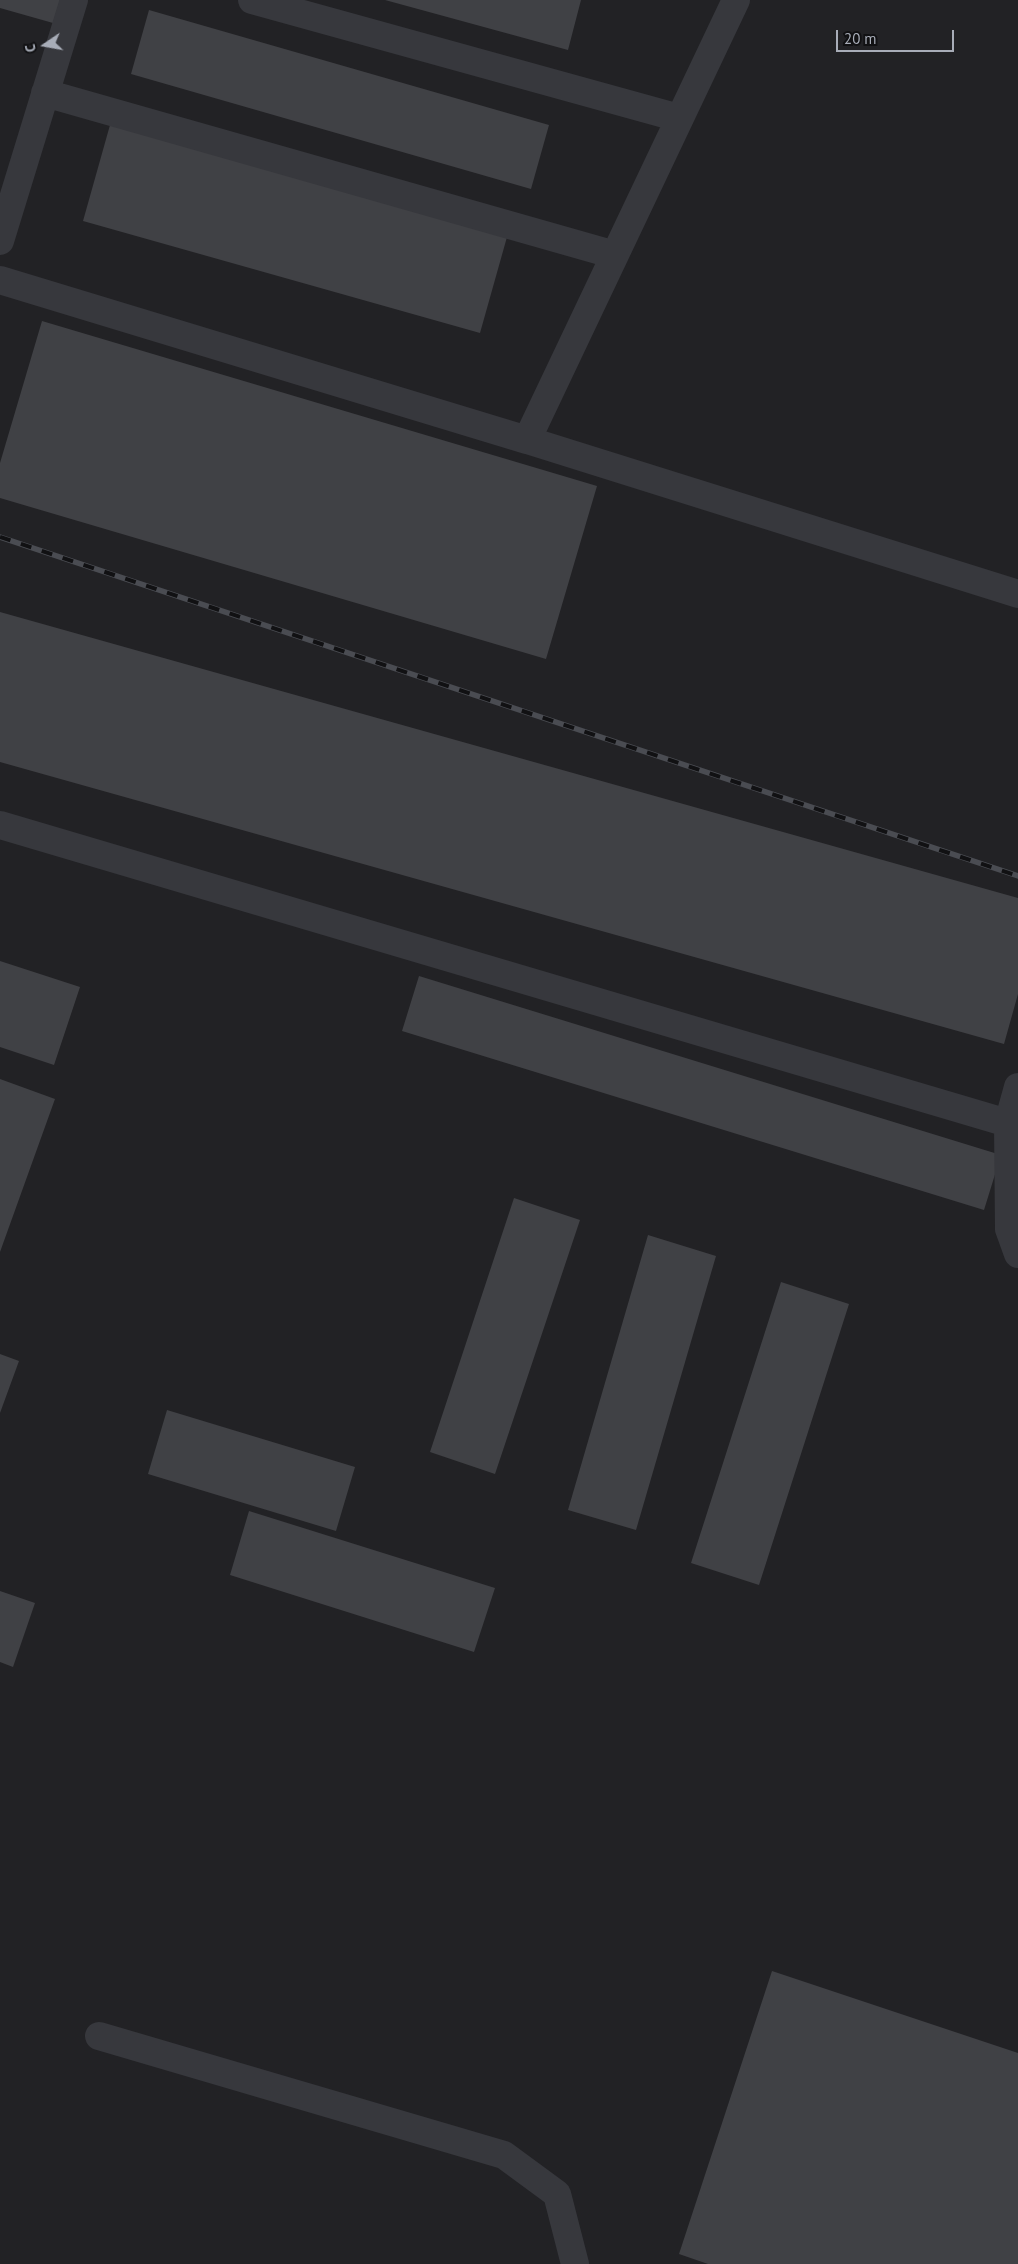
<!DOCTYPE html>
<html>
<head>
<meta charset="utf-8">
<style>
	body { margin:0 }
	#map { position:relative; width:1018px; height:2264px; overflow:hidden; background:#161618; font-family:"PT Sans",sans-serif }
	canvas { display:block }
	.north { position:absolute; left:20px; top:20px; width:50px; height:50px; -webkit-text-stroke:4px #111113; paint-order:stroke; rotate:258deg; font-size:14px; font-weight:700; line-height:20px; text-align:center; color:#a8adb8 }
	.north::after { content:''; display:block; margin:auto; width:18px; height:22px; background:#a8adb8; clip-path:polygon(50% 0,100% 100%,50% 72%,0 100%) }
	.scale { position:absolute; left:836px; top:30px; width:118px; height:22px; box-sizing:border-box; border:2px solid #a8adb8; border-top:0; padding-left:6px; font-size:15px; line-height:18px; white-space:nowrap; color:#a8adb8; -webkit-text-stroke:4px #111113; paint-order:stroke }
</style>
</head>
<body>
<div id="map">
<canvas width="1018" height="2264"></canvas>
<div class="north">С</div>
<div class="scale">20 m</div>
</div>
<script>
const c = document.querySelector('canvas').getContext('2d');
c.lineJoin = 'round';
function fill(path, color) { c.fillStyle = color; c.fill(path, 'evenodd'); }
function trace(path, color, width, dash) { c.strokeStyle = color; c.lineWidth = width; c.lineCap = dash ? 'butt' : 'round'; c.setLineDash(dash || []); c.stroke(path); }
fill(new Path2D(`
	M 0,0 L 1018,0 L 1018,2264 L 0,2264 Z`), '#222225');
fill(new Path2D(`
	M 0,0 L 60,0 L 53,23 L 0,8 Z
	M 385,0 L 581,0 L 568,50 Z
	M 149,10 L 549,125 L 531,189 L 131,74 Z
	M 110,125 L 507,237 L 480,333 L 83,221 Z
	M 42,321 L 597,486 L 546,659 L 0,498 L 0,463 Z
	M 0,612 L 1018,898 L 1018,994 L 1004,1044 L 0,762 Z
	M 0,961 L 80,987 L 54,1065 L 0,1047 Z
	M 419,976 L 1001,1155 L 984,1210 L 402,1031 Z
	M 0,1079 L 55,1099 L 0,1252 Z
	M 514,1198 L 580,1220 L 495,1474 L 430,1452 Z
	M 648,1235 L 716,1256 L 636,1530 L 568,1510 Z
	M 781,1282 L 849,1304 L 759,1585 L 691,1563 Z
	M 0,1354 L 19,1361 L 0,1413 Z
	M 167,1410 L 355,1467 L 336,1531 L 148,1474 Z
	M 249,1511 L 495,1588 L 474,1652 L 230,1575 Z
	M 0,1591 L 35,1603 L 13,1667 L 0,1662 Z
	M 772,1971 L 1018,2053 L 1018,2264 L 708,2264 L 679,2254 Z`), '#404145');
trace(new Path2D(`
	M 252,0 L 679,118
	M 736,0 L 527,440 L 1018,594
	M 45,93 L 615,255
	M 0,241 L 74,0
	M 0,280 L 527,440
	M 0,825 L 1018,1126
	M 1018,1087 L 1008,1123 L 1009,1229 L 1018,1254
	M 99,2036 L 504,2155 L 557,2194 L 575,2264`), '#37383d', 28);
const rail = new Path2D(`
	M 0,537 L 1018,876`);
trace(rail, '#4a4c52', 5.5);
trace(rail, '#111113', 4, [11]);
</script>
</body>
</html>
